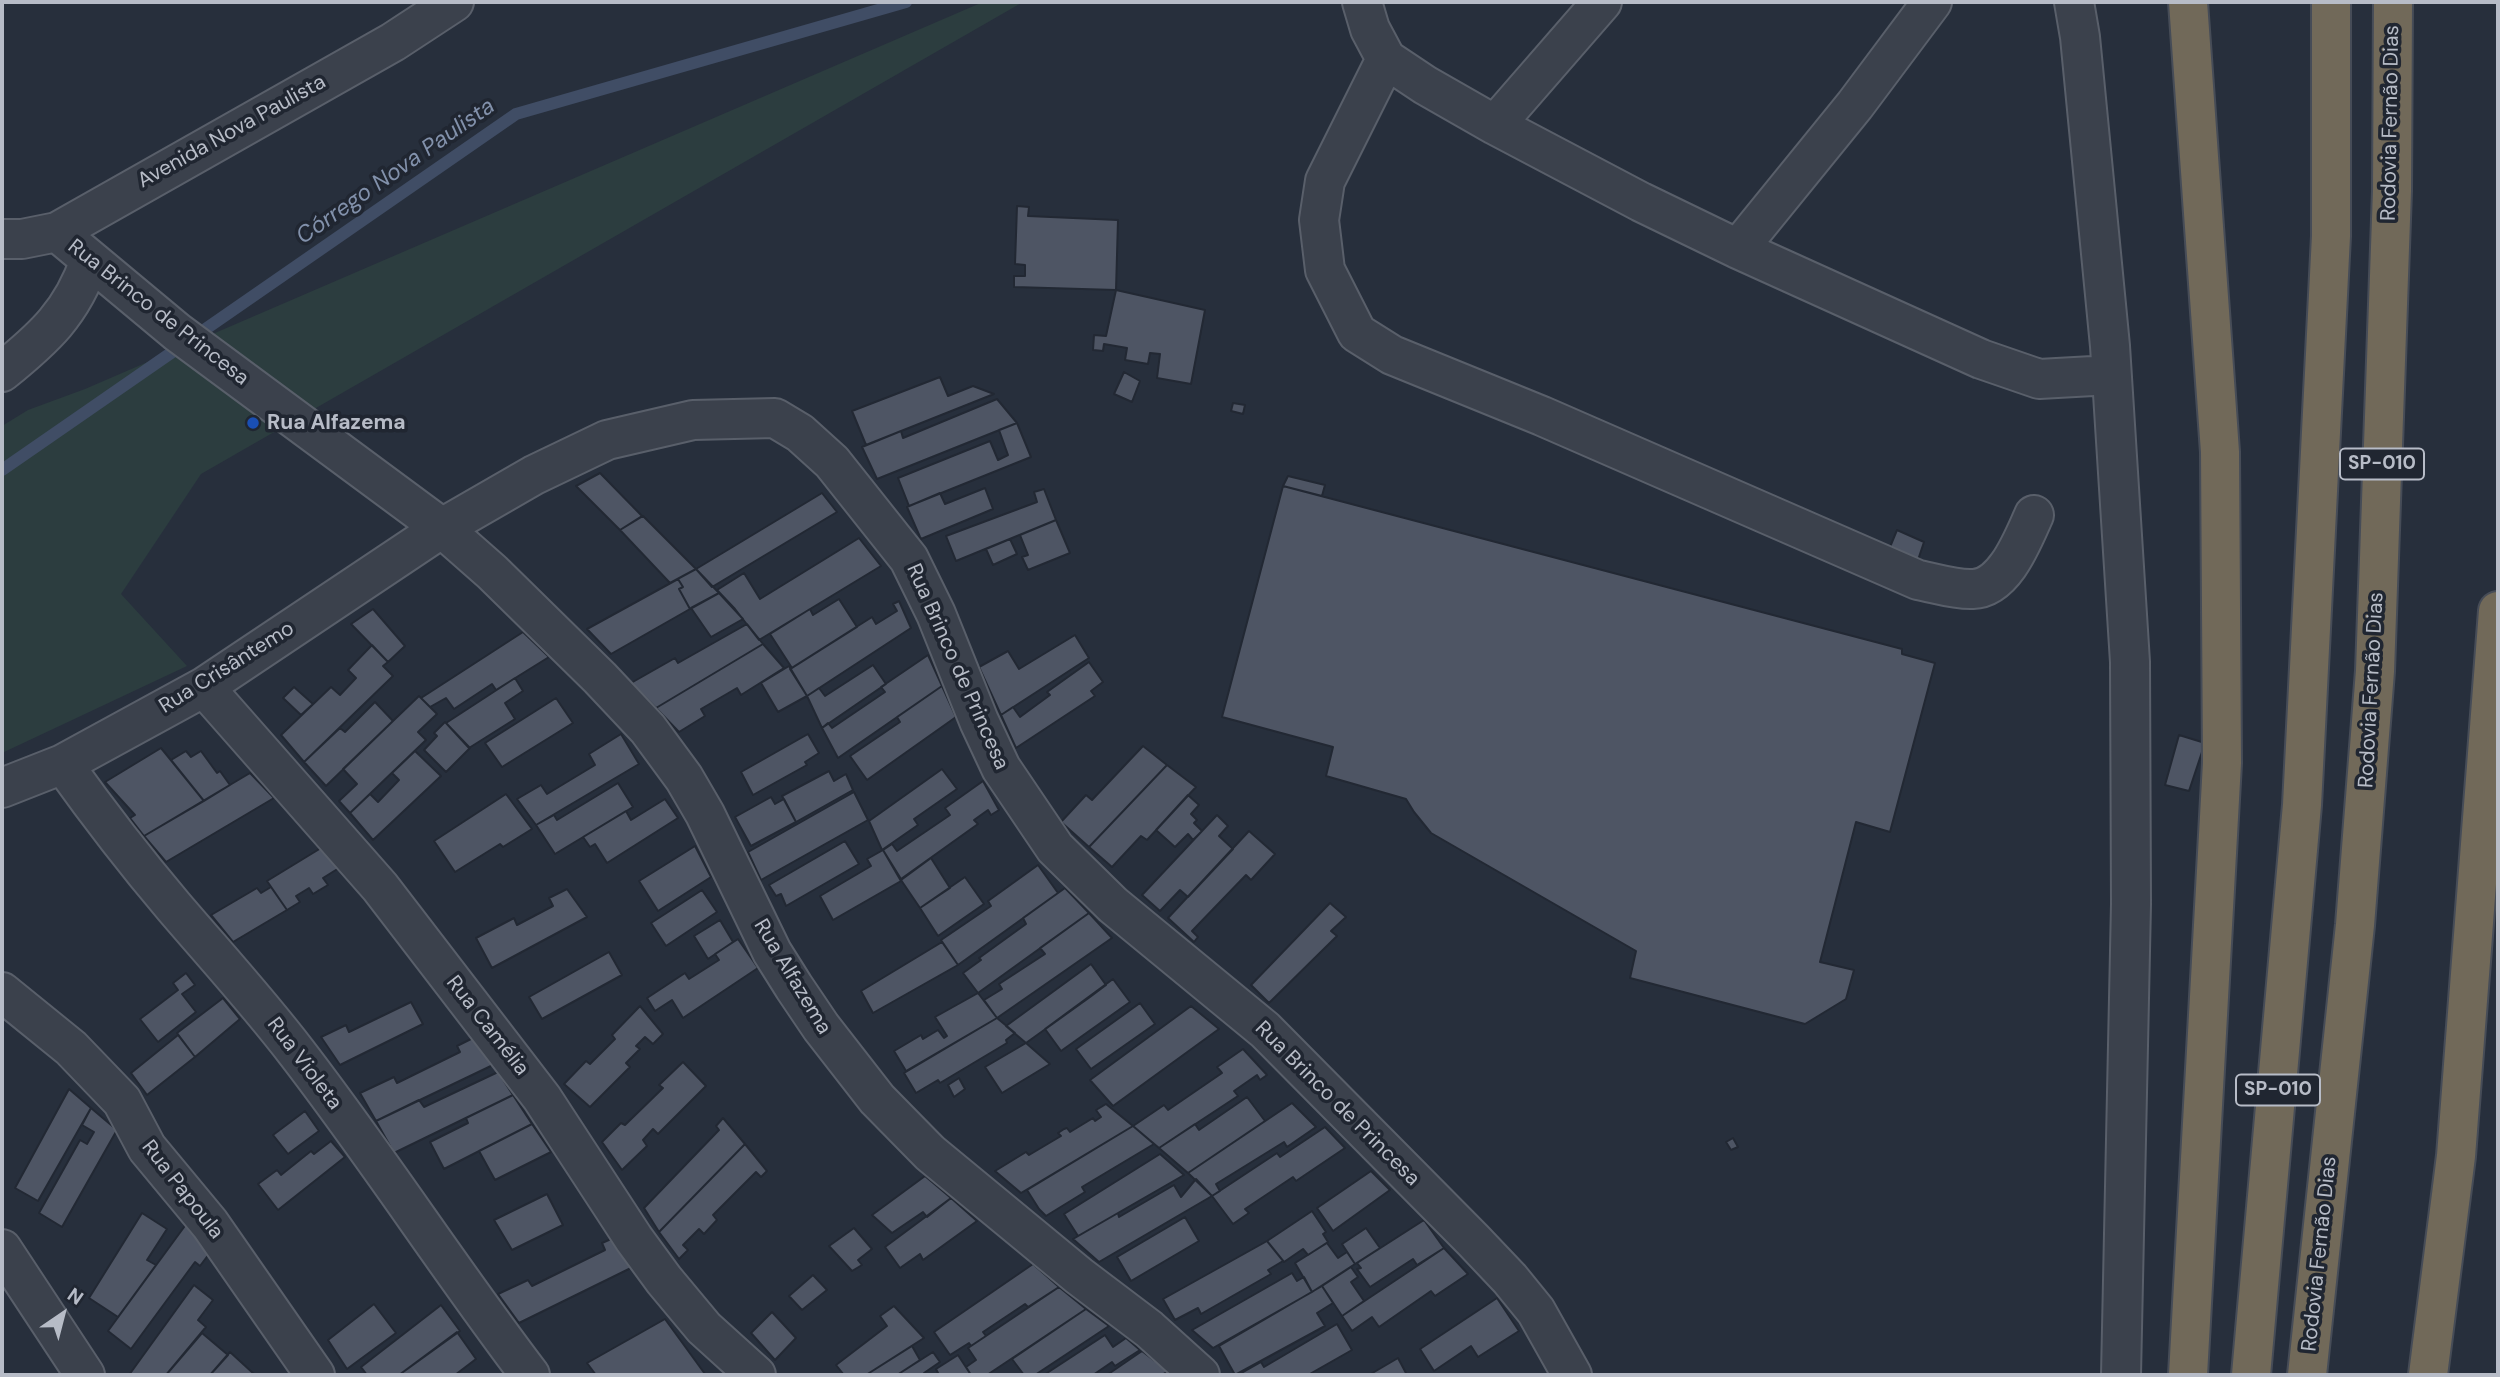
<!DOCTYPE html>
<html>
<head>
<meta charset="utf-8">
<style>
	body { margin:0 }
	#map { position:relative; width:2500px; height:1377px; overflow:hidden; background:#272f3c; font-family:"DM Sans",sans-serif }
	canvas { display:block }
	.frame { position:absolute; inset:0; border:4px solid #b7bcc7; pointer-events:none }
	.north { position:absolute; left:28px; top:1279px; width:70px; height:70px; -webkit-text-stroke:5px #202631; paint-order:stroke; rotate:35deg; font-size:19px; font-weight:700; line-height:28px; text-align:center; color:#b7bcc7 }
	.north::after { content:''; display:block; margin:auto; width:24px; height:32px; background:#b7bcc7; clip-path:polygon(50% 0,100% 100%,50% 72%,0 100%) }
</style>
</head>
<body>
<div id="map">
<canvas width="2500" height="1377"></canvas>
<div class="frame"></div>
<div class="north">N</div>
</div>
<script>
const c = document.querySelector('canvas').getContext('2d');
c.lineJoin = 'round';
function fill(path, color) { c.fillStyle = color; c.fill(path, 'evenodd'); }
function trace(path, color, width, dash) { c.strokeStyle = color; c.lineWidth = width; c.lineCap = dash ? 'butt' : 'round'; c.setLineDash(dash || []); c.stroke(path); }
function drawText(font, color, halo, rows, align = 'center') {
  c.font = font + ' "DM Sans",sans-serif'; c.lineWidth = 7; c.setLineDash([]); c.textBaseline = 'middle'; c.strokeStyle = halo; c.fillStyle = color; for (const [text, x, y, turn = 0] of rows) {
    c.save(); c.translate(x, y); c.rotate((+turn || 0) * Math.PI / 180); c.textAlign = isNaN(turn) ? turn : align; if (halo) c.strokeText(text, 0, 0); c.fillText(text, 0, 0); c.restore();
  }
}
fill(new Path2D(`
	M 983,2 L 1023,2 L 201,474 L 121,594 L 187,666 L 2,753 L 2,426 L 28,410 L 85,389 Z`), '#2c3d3f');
trace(new Path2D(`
	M 2,470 L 516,114 L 906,2`), '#404d65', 12);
const building = new Path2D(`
	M 1017,206 L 1029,207 L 1028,216 L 1118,220 L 1116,290 L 1014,287 L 1014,276 L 1025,276 L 1025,265 L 1015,264 Z
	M 1116,290 L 1205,310 L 1191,384 L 1157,378 L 1160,354 L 1150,353 L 1148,364 L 1125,360 L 1127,348 L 1104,344 L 1103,351 L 1093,350 L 1094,335 L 1106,336 Z
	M 1124,372 L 1140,381 L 1132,402 L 1114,394 Z
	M 940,377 L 948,396 L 973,386 L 994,394 L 866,445 L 852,411 Z
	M 997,399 L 1017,423 L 877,479 L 862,447 L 901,431 L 903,438 Z
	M 1233,403 L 1245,405 L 1243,414 L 1231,411 Z
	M 1017,423 L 1031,457 L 909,506 L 898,478 L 990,441 L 998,460 L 1008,455 L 999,430 Z
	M 600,473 L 642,516 L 620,530 L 576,486 Z
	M 1288,476 L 1325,485 L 1322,496 L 1283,486 Z
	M 1283,486 L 1902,649 L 1902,654 L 1935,663 L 1890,832 L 1856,822 L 1820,962 L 1854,970 L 1846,999 L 1805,1024 L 1630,978 L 1636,951 L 1431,833 L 1414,812 L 1406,799 L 1326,776 L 1333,747 L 1222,717 Z
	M 985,488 L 993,509 L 921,539 L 920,537 L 907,507 L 940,493 L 945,504 Z
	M 1044,489 L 1056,520 L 956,561 L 946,536 L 1037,502 L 1034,492 Z
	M 822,493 L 837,512 L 712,587 L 696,569 Z
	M 643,516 L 696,569 L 670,583 L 620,530 Z
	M 1056,520 L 1070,553 L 1028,570 L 1022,557 L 1028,555 L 1020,535 Z
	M 1897,530 L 1924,542 L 1918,560 L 1890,547 Z
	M 859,538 L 881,566 L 759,640 L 735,609 L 717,590 L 744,573 L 760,599 Z
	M 1010,539 L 1017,554 L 993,565 L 986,549 Z
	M 696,569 L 719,593 L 690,609 L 679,589 L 683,587 L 678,579 Z
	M 678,579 L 683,587 L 679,589 L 690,609 L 611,654 L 587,629 Z
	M 719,593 L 743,619 L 711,637 L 691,608 Z
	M 839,599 L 857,627 L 792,668 L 770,634 L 810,609 L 813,615 Z
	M 899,601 L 911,628 L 807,696 L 790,669 L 872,617 L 876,624 L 897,611 L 893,604 Z
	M 373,609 L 405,646 L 388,662 L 351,624 Z
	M 747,624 L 763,644 L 656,708 L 631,683 L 675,658 L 678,663 Z
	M 523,632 L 549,657 L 496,690 L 492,684 L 454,709 L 446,698 L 430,707 L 421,698 Z
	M 1075,635 L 1089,658 L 1001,715 L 979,667 L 1008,651 L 1019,669 Z
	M 763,644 L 784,668 L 741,695 L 737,688 L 701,709 L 705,716 L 679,732 L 656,708 Z
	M 372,645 L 388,662 L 383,666 L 393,676 L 304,762 L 281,735 L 331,687 L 340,695 L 356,678 L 348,670 Z
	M 928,655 L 942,686 L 838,758 L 822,728 L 828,723 L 832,728 L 885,692 L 881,687 Z
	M 1089,662 L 1103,682 L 1091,691 L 1095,696 L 1016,748 L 1001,715 L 1013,707 L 1020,717 L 1050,695 L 1047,692 Z
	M 873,665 L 886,684 L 822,728 L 807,696 L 819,688 L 825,696 Z
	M 789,666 L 807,696 L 778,712 L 761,683 Z
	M 515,678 L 523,691 L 505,703 L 515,719 L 469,748 L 446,723 Z
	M 942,686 L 956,717 L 867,780 L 850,756 L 900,722 L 897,717 Z
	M 294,687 L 313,704 L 301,715 L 283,698 Z
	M 419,696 L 437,714 L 418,732 L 426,740 L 350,813 L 339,801 L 357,784 L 343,769 Z
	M 556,698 L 573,723 L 502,767 L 485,743 Z
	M 375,702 L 393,721 L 326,786 L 304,762 L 340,728 L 345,732 Z
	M 445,722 L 470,748 L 446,772 L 424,750 L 437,736 L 434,733 Z
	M 621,734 L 639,764 L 536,825 L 517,799 L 541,785 L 547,794 L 595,765 L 589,754 Z
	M 808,734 L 819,753 L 805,762 L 807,765 L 753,795 L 741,772 Z
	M 2179,735 L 2205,743 L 2189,791 L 2165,785 Z
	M 1143,746 L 1167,765 L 1089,847 L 1061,822 L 1086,795 L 1092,800 Z
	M 161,748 L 204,801 L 144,836 L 130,818 L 135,815 L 105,782 Z
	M 186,751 L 191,757 L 201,751 L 217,773 L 220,771 L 230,785 L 204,801 L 171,760 Z
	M 415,751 L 441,776 L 373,840 L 350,813 L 370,794 L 378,802 L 399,780 L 392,773 Z
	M 1167,765 L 1196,787 L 1147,840 L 1141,836 L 1112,867 L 1089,847 Z
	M 942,769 L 957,789 L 914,819 L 918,825 L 882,850 L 869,821 Z
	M 829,771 L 834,781 L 846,774 L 853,790 L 796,822 L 782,796 Z
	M 250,773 L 274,798 L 166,862 L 144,836 Z
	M 983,781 L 999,810 L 991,815 L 988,810 L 974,820 L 978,824 L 901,879 L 883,850 L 892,844 L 897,851 L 950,815 L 945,808 Z
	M 618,783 L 633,807 L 555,854 L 536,825 L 554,815 L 557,820 Z
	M 854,792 L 868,820 L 761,880 L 748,852 Z
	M 506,794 L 532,829 L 503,847 L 500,844 L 455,872 L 434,841 Z
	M 1188,795 L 1199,805 L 1191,814 L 1197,820 L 1194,823 L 1202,831 L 1193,840 L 1188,834 L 1175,847 L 1156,830 Z
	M 771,797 L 775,804 L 784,799 L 796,822 L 751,846 L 735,817 Z
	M 665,799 L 678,818 L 607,863 L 595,844 L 590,847 L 583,837 L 626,811 L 631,820 Z
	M 1217,815 L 1228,826 L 1219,836 L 1233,849 L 1188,897 L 1180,890 L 1160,911 L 1142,895 Z
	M 1249,831 L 1275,854 L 1251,880 L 1246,875 L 1192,931 L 1198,937 L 1194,942 L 1168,918 Z
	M 845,841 L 859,864 L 786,906 L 781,894 L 776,896 L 769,885 Z
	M 695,846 L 711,877 L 658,911 L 639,881 Z
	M 321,848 L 339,868 L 323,878 L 328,885 L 313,894 L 309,888 L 296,896 L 300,902 L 287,910 L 267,881 Z
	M 883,850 L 901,881 L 833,920 L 820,896 L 871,866 L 867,859 Z
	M 931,858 L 950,888 L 920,908 L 901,880 Z
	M 1038,865 L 1058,893 L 958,965 L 941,940 L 991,906 L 988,901 Z
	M 965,877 L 984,904 L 938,936 L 920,908 Z
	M 271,887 L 287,910 L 233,942 L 211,915 L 257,888 L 261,893 Z
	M 1065,888 L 1089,913 L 978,993 L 963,973 L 981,960 L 979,958 L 1026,924 L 1023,918 Z
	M 567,889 L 587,917 L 492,968 L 476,938 L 514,918 L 517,925 L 553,906 L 549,898 Z
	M 702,890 L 717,912 L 666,946 L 651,923 Z
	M 1330,903 L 1346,917 L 1331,931 L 1337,936 L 1269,1003 L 1251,985 Z
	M 1089,913 L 1112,938 L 997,1018 L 984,1000 L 1002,989 L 999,984 L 1045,954 L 1040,948 Z
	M 720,920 L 733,942 L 708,959 L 694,936 Z
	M 738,939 L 758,968 L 683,1018 L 672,1000 L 655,1011 L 647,998 L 685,973 L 689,979 L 719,960 L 715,954 Z
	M 942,942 L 958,965 L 873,1013 L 861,991 Z
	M 609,952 L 622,975 L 542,1019 L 529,997 Z
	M 1091,964 L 1106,985 L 1090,997 L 1026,1043 L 1006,1026 Z
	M 186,973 L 195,985 L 182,994 L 196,1012 L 158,1042 L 140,1019 L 178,990 L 173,983 Z
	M 1113,979 L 1130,1002 L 1061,1051 L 1045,1029 Z
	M 978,993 L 997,1018 L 906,1071 L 894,1051 L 921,1035 L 923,1039 L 938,1030 L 944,1038 L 947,1036 L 935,1017 Z
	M 223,998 L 240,1019 L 195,1057 L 177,1033 Z
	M 411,1002 L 423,1024 L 340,1065 L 321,1037 L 346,1025 L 349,1032 Z
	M 1140,1003 L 1155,1024 L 1091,1069 L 1076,1049 Z
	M 640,1006 L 663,1034 L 653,1044 L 645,1037 L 636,1046 L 640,1049 L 626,1063 L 630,1067 L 590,1107 L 564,1084 L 586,1061 L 590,1064 L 615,1039 L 612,1035 Z
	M 1191,1006 L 1219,1029 L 1113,1106 L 1090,1080 Z
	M 997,1018 L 1015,1033 L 1006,1040 L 1007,1043 L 940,1083 L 938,1080 L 916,1093 L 904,1073 Z
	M 178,1035 L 195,1057 L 147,1095 L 131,1073 Z
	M 475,1037 L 493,1065 L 376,1121 L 360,1093 L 394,1077 L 397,1083 L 460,1052 L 457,1046 Z
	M 1026,1043 L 1050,1064 L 1002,1093 L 985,1067 Z
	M 1243,1049 L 1267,1075 L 1260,1080 L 1257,1075 L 1234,1091 L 1238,1096 L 1159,1148 L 1133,1126 L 1164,1105 L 1168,1110 L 1222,1073 L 1217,1067 Z
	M 683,1062 L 706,1086 L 658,1134 L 653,1129 L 643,1140 L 647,1146 L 622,1170 L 602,1142 L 621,1123 L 625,1125 L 663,1088 L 659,1085 Z
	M 498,1072 L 513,1095 L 394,1153 L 376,1121 L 419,1100 L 424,1107 Z
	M 959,1078 L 965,1089 L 954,1097 L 948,1085 Z
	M 69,1089 L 91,1108 L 38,1201 L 15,1188 Z
	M 513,1095 L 532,1124 L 444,1169 L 430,1142 L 468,1123 L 466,1118 Z
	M 1247,1097 L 1265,1121 L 1188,1173 L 1159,1148 L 1195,1124 L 1199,1130 Z
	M 1292,1103 L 1316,1127 L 1287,1147 L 1284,1142 L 1216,1184 L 1220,1191 L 1212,1196 L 1188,1173 Z
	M 1106,1104 L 1133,1126 L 1021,1193 L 995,1171 L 1026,1152 L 1029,1155 L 1061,1136 L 1058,1133 L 1064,1129 L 1067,1128 L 1070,1132 L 1093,1118 L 1095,1121 L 1101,1117 L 1096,1110 Z
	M 91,1108 L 117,1130 L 62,1227 L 39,1213 L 80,1140 L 87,1144 L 94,1132 L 82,1125 Z
	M 305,1111 L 319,1131 L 288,1154 L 273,1135 Z
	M 723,1118 L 745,1144 L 659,1232 L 644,1208 L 719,1130 L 716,1126 Z
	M 532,1124 L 551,1152 L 495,1180 L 479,1151 Z
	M 1133,1126 L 1154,1144 L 1082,1187 L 1085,1192 L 1046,1216 L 1039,1209 L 1027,1190 Z
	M 1325,1127 L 1345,1148 L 1296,1181 L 1293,1177 L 1245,1209 L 1249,1213 L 1233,1224 L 1212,1196 L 1277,1153 L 1280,1157 Z
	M 1733,1138 L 1738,1147 L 1731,1150 L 1726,1142 Z
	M 331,1141 L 345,1157 L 278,1210 L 258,1184 L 277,1170 L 281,1175 L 311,1151 L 314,1154 Z
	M 745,1144 L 767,1171 L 761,1177 L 756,1172 L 713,1215 L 717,1220 L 704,1234 L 699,1229 L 683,1245 L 688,1250 L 679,1259 L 659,1232 Z
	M 1160,1154 L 1184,1175 L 1078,1236 L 1064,1214 Z
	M 1371,1171 L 1390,1190 L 1333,1231 L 1317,1208 Z
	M 925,1176 L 951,1198 L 927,1217 L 923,1212 L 892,1233 L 872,1215 Z
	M 1196,1179 L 1212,1196 L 1099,1262 L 1073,1239 L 1118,1213 L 1119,1217 L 1174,1185 L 1181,1197 Z
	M 547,1194 L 563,1225 L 512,1250 L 494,1220 Z
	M 951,1198 L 977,1221 L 923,1260 L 920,1254 L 900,1268 L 885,1247 Z
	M 1312,1211 L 1326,1232 L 1323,1234 L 1328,1242 L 1308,1255 L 1303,1249 L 1284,1262 L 1267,1241 Z
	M 142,1213 L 167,1229 L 147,1260 L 156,1265 L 118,1317 L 89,1298 Z
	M 1185,1217 L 1199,1241 L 1131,1281 L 1117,1257 Z
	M 1424,1220 L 1444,1248 L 1417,1265 L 1413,1259 L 1370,1287 L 1357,1269 L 1361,1268 L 1357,1263 Z
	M 187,1223 L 209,1254 L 200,1266 L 195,1262 L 131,1349 L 108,1331 Z
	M 854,1228 L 872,1249 L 858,1260 L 862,1265 L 852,1271 L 829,1246 Z
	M 1366,1228 L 1380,1248 L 1355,1264 L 1342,1244 Z
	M 611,1239 L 633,1267 L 519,1323 L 498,1294 L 528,1280 L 532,1286 L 605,1250 L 602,1243 Z
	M 1267,1241 L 1283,1261 L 1268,1270 L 1271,1274 L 1201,1314 L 1198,1308 L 1175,1320 L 1163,1299 Z
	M 1327,1243 L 1338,1258 L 1347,1252 L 1355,1264 L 1312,1292 L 1295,1263 Z
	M 1444,1248 L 1468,1274 L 1435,1296 L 1431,1291 L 1379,1327 L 1372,1317 L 1352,1331 L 1342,1316 Z
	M 1033,1264 L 1059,1287 L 1028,1307 L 1025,1304 L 983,1332 L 986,1336 L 971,1346 L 969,1343 L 950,1355 L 934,1332 Z
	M 1351,1267 L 1358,1277 L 1351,1282 L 1364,1301 L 1342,1316 L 1322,1286 Z
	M 1292,1273 L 1297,1281 L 1304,1277 L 1312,1292 L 1213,1348 L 1192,1330 Z
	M 813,1275 L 827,1290 L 802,1310 L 789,1296 Z
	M 194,1285 L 213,1300 L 198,1320 L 206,1327 L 166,1375 L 129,1375 Z
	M 1322,1286 L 1333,1303 L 1317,1313 L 1325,1326 L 1235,1375 L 1219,1346 Z
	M 1059,1287 L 1086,1309 L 987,1375 L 971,1375 L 966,1367 L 976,1360 L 968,1348 Z
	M 1497,1298 L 1519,1331 L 1478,1357 L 1471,1346 L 1434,1371 L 1420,1349 Z
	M 374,1304 L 396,1333 L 347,1369 L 328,1340 Z
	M 441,1305 L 460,1331 L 399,1375 L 367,1375 L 361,1367 Z
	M 894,1306 L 924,1338 L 866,1375 L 844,1375 L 836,1365 L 887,1326 L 880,1316 Z
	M 1086,1309 L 1109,1326 L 1035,1375 L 1024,1375 L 1012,1359 Z
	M 772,1312 L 796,1338 L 775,1360 L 751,1333 Z
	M 665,1319 L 705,1374 L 596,1375 L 587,1363 Z
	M 1337,1324 L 1352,1350 L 1308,1375 L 1238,1375 L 1261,1362 L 1264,1367 Z
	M 457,1332 L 476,1359 L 455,1375 L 399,1375 Z
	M 202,1333 L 228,1355 L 210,1375 L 166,1375 Z
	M 1105,1335 L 1113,1347 L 1126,1338 L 1140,1350 L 1115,1366 L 1112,1362 L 1093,1375 L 1044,1375 Z
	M 912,1346 L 920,1360 L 897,1375 L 866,1375 Z
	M 1142,1351 L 1168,1371 L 1162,1375 L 1107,1375 Z
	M 230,1352 L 254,1374 L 253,1375 L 210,1375 Z
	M 933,1352 L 940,1362 L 924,1373 L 926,1375 L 897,1375 Z
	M 958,1355 L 971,1375 L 936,1375 L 938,1373 L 936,1369 Z
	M 1398,1358 L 1407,1375 L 1369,1375 Z`);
fill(building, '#4e5564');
trace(building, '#222833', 2);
const minor = new Path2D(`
	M 1362,2 L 1370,29 L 1386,59 L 1425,85 L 1495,125 L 1641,202 L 1738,249 L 1981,359 L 2039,379 L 2111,375
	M 2074,2 L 2080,37 L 2110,346 L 2130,662 L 2131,904 L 2121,1375
	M 1386,59 L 1325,181 L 1319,220 L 1325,270 L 1357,333 L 1392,355 L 1542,416 L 1918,580 C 1935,583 1955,590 1973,589 C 2005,588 2023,539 2034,515
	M 1495,125 L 1602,2
	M 57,232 L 177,332 L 442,528 L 492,572 L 600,678 L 648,729 L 684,778 L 705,814 L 772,952 L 794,987 L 821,1027 L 877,1099 L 930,1153 L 1079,1276 L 1149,1329 L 1200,1375
	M 2,239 L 22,239 L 57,232 L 393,42 L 454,2
	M 1738,249 L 1855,105 L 1932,2
	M 2,372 C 44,338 72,313 90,260
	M 204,687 L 380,887 L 542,1098 L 634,1239 L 664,1280 L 704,1328 L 756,1375
	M 63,764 C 98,813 135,861 174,907 C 215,955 258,1002 297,1053 C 378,1158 450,1270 530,1375
	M 2,788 L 63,764 L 204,687 L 442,528 L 534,475 L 607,440 L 693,420 L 775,418 L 800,433 L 832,462 L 909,559 L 936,614 L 979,721 L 1001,768 L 1055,848 L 1113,905 L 1265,1030 L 1473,1240 L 1510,1279 L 1536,1311 L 1572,1375
	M 2,992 L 71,1048 L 122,1101 L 147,1148 L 210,1224 L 315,1375
	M 2,1249 L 85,1375`);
const highway = new Path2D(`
	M 2188,1375 L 2222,763 L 2220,452 L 2188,2
	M 2251,1375 L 2302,805 L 2331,236 L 2331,2
	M 2307,1375 L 2355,925 L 2375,671 L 2392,191 L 2393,2
	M 2428,1375 L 2456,1156 L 2498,611`);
trace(minor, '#595f6a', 42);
trace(highway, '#464c57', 42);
trace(minor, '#3b414c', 38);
trace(highway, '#716959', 38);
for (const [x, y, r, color] of [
	[253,423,7,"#1a4fb4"]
]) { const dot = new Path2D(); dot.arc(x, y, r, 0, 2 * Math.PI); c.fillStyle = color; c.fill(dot); trace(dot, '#202631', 2.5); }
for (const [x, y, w] of [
	[2382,464,84],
	[2278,1090,84]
]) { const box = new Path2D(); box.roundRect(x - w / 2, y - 15.5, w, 31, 5); c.fillStyle = '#202631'; c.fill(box); trace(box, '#b7bcc7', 2); }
drawText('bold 19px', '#b7bcc7', null, [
	["SP-010",2382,464],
	["SP-010",2278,1090]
]);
drawText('21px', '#b7bcc7', '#202631', [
	["Rodovia Fernão Dias",2391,123,-89],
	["Avenida Nova Paulista",232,132,-29],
	["Rua Brinco de Princesa",158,313,38],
	["Rua Brinco de Princesa",957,667,66],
	["Rua Crisântemo",227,668,-32],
	["Rodovia Fernão Dias",2372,690,-87],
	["Rua Alfazema",792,977,59],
	["Rua Camélia",487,1026,52],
	["Rua Violeta",304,1064,53],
	["Rua Brinco de Princesa",1337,1104,45],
	["Rua Papoula",182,1190,52],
	["Rodovia Fernão Dias",2320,1254,-84]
]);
drawText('bold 21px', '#b7bcc7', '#202631', [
	["Rua Alfazema",267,423]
], 'left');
drawText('italic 23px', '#8291ab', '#202631', [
	["Córrego Nova Paulista",396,172,-35]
]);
</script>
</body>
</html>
